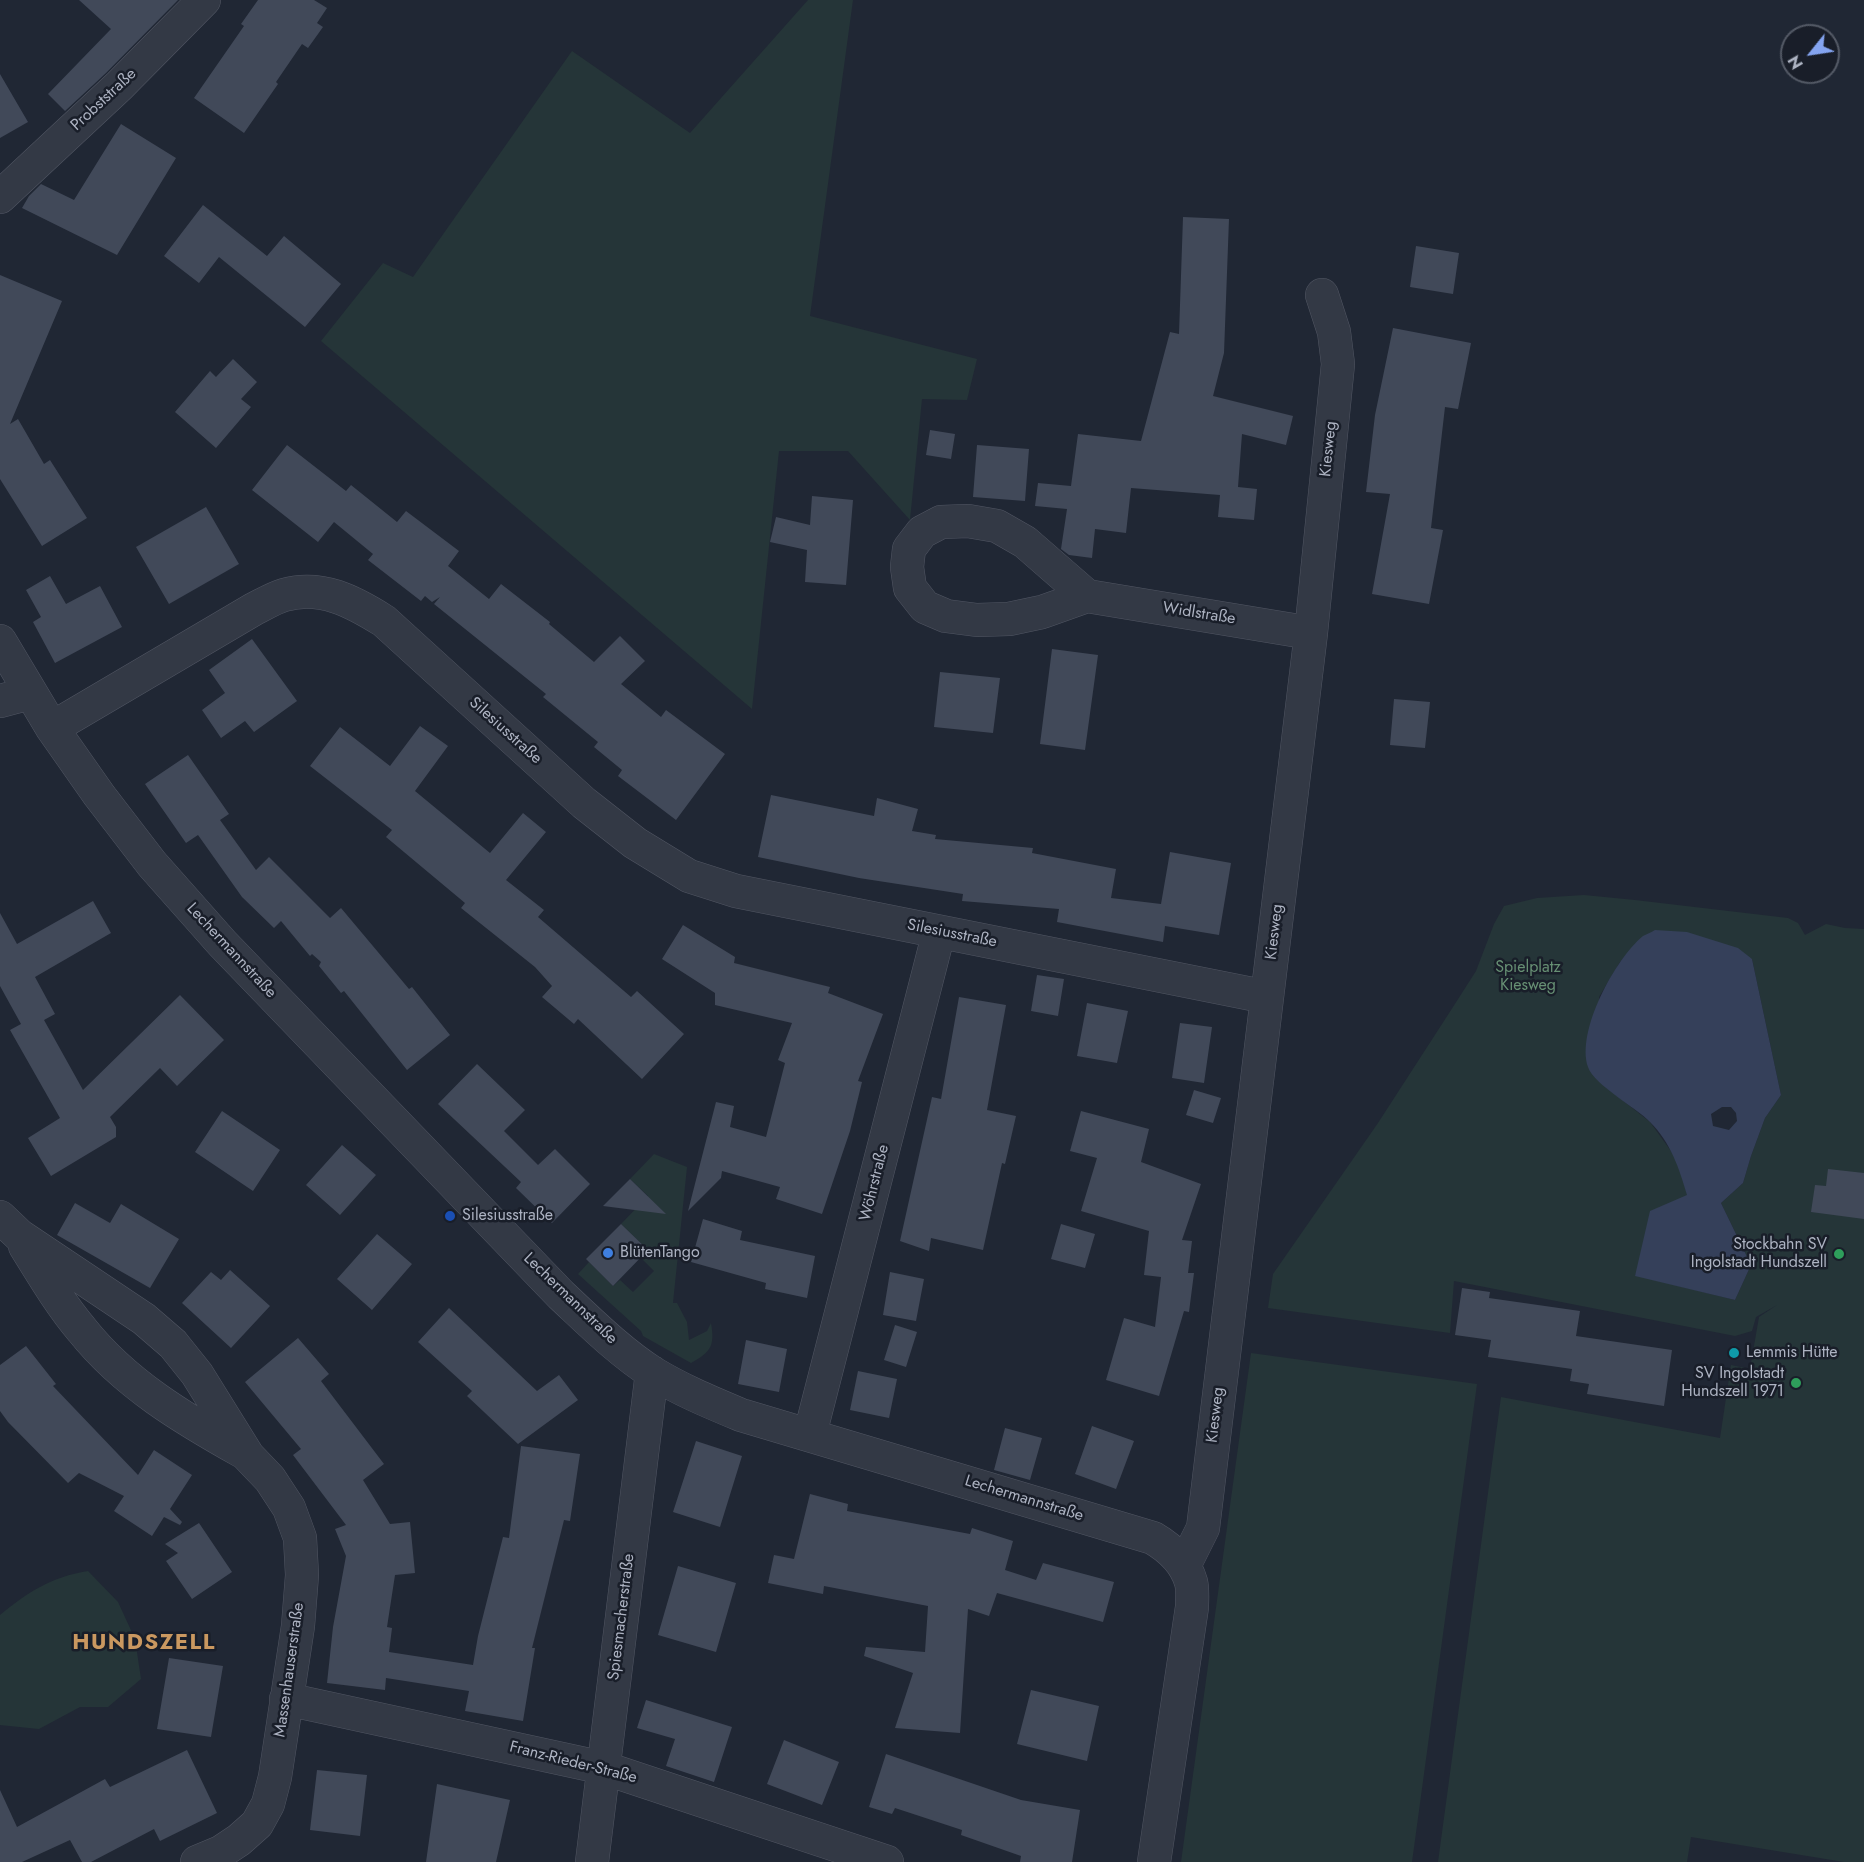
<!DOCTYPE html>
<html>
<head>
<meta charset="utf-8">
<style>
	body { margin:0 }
	#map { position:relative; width:1864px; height:1862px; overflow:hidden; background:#202734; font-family:Jost,sans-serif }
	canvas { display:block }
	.north { position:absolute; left:1780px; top:24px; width:60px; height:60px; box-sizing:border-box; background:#191e29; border:2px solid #545a66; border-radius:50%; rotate:240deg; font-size:16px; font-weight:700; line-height:24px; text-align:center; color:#adb3c2 }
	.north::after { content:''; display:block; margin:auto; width:21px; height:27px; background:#84a4f0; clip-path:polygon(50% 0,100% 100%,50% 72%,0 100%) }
</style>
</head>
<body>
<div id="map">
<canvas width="1864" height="1862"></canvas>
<div class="north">N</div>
</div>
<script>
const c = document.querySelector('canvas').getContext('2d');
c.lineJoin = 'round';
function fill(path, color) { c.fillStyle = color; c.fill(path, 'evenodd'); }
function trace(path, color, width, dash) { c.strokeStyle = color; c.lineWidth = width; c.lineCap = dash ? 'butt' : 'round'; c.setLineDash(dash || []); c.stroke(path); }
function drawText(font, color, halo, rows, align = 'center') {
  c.font = font + ' Jost,sans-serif'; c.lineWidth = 5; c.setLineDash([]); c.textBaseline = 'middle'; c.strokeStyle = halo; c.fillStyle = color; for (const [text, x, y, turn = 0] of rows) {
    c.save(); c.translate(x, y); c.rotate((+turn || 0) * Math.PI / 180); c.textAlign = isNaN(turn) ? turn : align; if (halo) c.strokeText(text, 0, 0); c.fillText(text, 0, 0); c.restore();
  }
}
fill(new Path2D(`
	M 808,0 L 853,0 L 810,316 L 977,359 L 967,400 L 922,399 L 910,520 L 848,451 L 779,451 L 752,709 L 321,341 L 383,263 L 413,277 L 572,51 L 690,133 Z
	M 1584,895 L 1635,900 L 1788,918 L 1798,923 L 1805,935 L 1826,924 L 1845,928 L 1864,929 L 1864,1862 L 1844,1862 L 1691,1837 L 1687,1862 L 1438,1862 L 1501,1397 L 1720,1438 L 1731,1365 L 1750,1369 L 1759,1317 L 1777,1305 L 1756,1317 L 1752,1331 L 1735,1336 L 1454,1281 L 1450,1333 L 1268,1308 L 1273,1274 L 1378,1123 L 1453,1007 L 1476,971 L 1494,924 L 1504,906 L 1537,898 ZM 1644,936 L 1752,959 L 1781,1095 L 1765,1118 L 1751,1156 L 1743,1183 L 1721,1203 L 1751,1265 L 1735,1300 L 1635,1275 L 1688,1196 L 1676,1158 L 1650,1122 L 1602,1084 L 1599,997 L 1620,962 Z
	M 654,1154 L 687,1167 L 673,1303 L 677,1303 L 687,1322 L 689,1340 L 707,1331 L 711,1323 C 715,1346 711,1352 691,1363 L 643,1336 L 641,1331 L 578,1274 L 589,1262 L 613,1286 L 620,1280 L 633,1292 L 654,1271 L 641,1258 L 648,1250 L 621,1224 L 648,1196 L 630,1179 Z
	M 1251,1353 L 1477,1384 L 1412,1862 L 1181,1862 Z
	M 88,1571 L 118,1602 L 135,1639 L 141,1679 L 108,1707 L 80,1707 L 39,1729 L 0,1725 L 0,1615 C 28,1592 51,1577 88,1571 Z`), '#253538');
fill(new Path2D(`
	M 1655,930 L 1687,932 L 1738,948 L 1752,959 L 1781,1095 L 1765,1118 L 1751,1156 L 1743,1183 L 1721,1203 L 1751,1265 L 1735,1300 L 1635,1276 L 1650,1211 L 1687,1195 C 1679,1168 1671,1143 1650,1122 C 1637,1108 1594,1085 1588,1067 C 1576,1031 1615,959 1643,936 C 1647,934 1652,932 1655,930 ZM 1722,1107 L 1731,1107 L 1736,1113 L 1737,1121 L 1729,1130 L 1713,1126 L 1711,1114 Z`), '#35405a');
fill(new Path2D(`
	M 79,0 L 178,0 L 106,73 L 65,111 L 48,94 L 111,29 Z
	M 258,0 L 314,0 L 327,8 L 317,23 L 323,27 L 308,48 L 302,44 L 276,82 L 278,84 L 244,133 L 194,98 L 244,26 L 241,24 Z
	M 0,74 L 28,122 L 0,138 Z
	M 121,124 L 176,158 L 117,255 L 22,208 L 29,196 L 41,184 L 74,200 Z
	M 203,205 L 267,256 L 284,236 L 341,284 L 305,327 L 219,257 L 199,283 L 164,256 Z
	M 1183,217 L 1229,219 L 1224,353 L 1213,396 L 1293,416 L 1286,445 L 1242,434 L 1238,487 L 1257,489 L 1254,520 L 1218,517 L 1220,495 L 1131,488 L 1126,533 L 1095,529 L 1092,558 L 1069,555 L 1061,549 L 1067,509 L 1035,506 L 1038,483 L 1071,486 L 1078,434 L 1141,441 L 1170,332 L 1179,334 Z
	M 1416,246 L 1459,253 L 1453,294 L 1410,287 Z
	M 0,275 L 62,301 L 10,424 L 18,419 L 44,464 L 50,460 L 87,518 L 42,546 L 0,479 Z
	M 1393,328 L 1471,343 L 1458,409 L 1445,407 L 1431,528 L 1443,530 L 1429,604 L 1372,594 L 1390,494 L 1366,492 L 1375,415 Z
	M 233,359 L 257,382 L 241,399 L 251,407 L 216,448 L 175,412 L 210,371 L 216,377 Z
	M 930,430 L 955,434 L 951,459 L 926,455 Z
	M 287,445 L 346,491 L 351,485 L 397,522 L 406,511 L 459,551 L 448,566 L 489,599 L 501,584 L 550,622 L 549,624 L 594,662 L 620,636 L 645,661 L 621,684 L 661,717 L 666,710 L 725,754 L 676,820 L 618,776 L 622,770 L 594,747 L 598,742 L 543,697 L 546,694 L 434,604 L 440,597 L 432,602 L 425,596 L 421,601 L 368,560 L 373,554 L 334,522 L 318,542 L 252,490 Z
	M 977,445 L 1029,449 L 1025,501 L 973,497 Z
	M 812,496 L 853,500 L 846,585 L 805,582 L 807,550 L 770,542 L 776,517 L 810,525 Z
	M 206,507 L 239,564 L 169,604 L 136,547 Z
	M 50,576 L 66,604 L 100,586 L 122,627 L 55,663 L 33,622 L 41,617 L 26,590 Z
	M 252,639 L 297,701 L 254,732 L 245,721 L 221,738 L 202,710 L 225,693 L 209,670 Z
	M 1052,649 L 1098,655 L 1085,750 L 1040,744 Z
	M 940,672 L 1000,678 L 993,733 L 934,727 Z
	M 1394,699 L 1430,702 L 1425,748 L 1390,745 Z
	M 420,726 L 448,746 L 415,791 L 490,853 L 523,813 L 546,832 L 506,880 L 544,910 L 538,917 L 631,997 L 637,991 L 684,1034 L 642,1079 L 578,1019 L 574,1024 L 542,997 L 552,986 L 535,967 L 461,908 L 465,903 L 386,837 L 392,830 L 310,766 L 340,727 L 390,766 Z
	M 188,755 L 229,814 L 220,820 L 256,870 L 269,857 L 330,918 L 341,908 L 409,989 L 412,987 L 450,1035 L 407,1070 L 344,991 L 341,993 L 319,966 L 321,962 L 312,954 L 310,956 L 281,921 L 274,928 L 242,897 L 198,835 L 186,843 L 145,784 Z
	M 771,795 L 874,816 L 877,798 L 918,809 L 912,831 L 936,835 L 935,839 L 1033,848 L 1032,853 L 1116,869 L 1111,898 L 1161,904 L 1170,852 L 1231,863 L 1219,935 L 1165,926 L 1163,942 L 1057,922 L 1059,909 L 962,901 L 963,894 L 859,878 L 758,857 Z
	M 93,901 L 111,933 L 35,977 L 55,1014 L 44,1020 L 83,1090 L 180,995 L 224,1040 L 177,1086 L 160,1068 L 110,1117 L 116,1127 L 116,1137 L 51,1176 L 28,1138 L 60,1118 L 10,1030 L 21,1024 L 0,986 L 0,913 L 17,944 Z
	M 683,925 L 735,957 L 734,963 L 830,987 L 828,993 L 883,1014 L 858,1081 L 862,1082 L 850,1131 L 822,1214 L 776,1199 L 780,1187 L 722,1171 L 721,1178 L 688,1211 L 716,1102 L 734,1106 L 730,1127 L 766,1137 L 785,1063 L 778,1060 L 792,1023 L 715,1005 L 715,993 L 662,959 Z
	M 1037,975 L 1064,979 L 1058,1016 L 1031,1011 Z
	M 959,997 L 1006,1005 L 987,1110 L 1016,1116 L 1005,1164 L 1002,1163 L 983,1250 L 931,1238 L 929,1251 L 900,1241 L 932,1097 L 941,1099 Z
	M 1087,1003 L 1128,1011 L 1117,1063 L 1077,1056 Z
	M 1180,1023 L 1212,1027 L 1204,1083 L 1172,1078 Z
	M 477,1064 L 525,1110 L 504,1131 L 538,1165 L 555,1149 L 590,1184 L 552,1223 L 516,1188 L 521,1182 L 438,1104 Z
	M 1194,1090 L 1221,1098 L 1213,1123 L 1186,1115 Z
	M 222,1111 L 280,1150 L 253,1191 L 195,1152 Z
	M 1081,1111 L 1149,1129 L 1141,1162 L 1201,1184 L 1182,1240 L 1192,1241 L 1188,1273 L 1194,1273 L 1189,1312 L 1184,1311 L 1159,1396 L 1106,1380 L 1124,1318 L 1155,1327 L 1161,1277 L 1144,1275 L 1149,1231 L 1081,1211 L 1097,1158 L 1070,1151 Z
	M 342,1145 L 376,1175 L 340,1215 L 306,1185 Z
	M 1828,1169 L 1864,1173 L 1864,1219 L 1811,1212 L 1815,1185 L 1826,1186 Z
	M 630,1179 L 666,1214 L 603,1206 Z
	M 75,1203 L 110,1223 L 121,1204 L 179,1239 L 150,1288 L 57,1235 Z
	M 703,1219 L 742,1231 L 740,1240 L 815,1256 L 807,1298 L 765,1289 L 766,1283 L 691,1262 Z
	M 621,1224 L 648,1250 L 613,1286 L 586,1259 Z
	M 1061,1224 L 1095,1234 L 1085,1268 L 1051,1259 Z
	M 377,1234 L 412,1264 L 372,1310 L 337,1279 Z
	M 230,1270 L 270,1306 L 231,1348 L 182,1303 L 211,1272 L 221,1280 Z
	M 890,1272 L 924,1279 L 916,1321 L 883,1315 Z
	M 1462,1288 L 1490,1292 L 1489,1298 L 1580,1311 L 1576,1336 L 1672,1350 L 1664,1406 L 1587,1394 L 1589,1384 L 1570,1381 L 1572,1369 L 1488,1357 L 1491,1340 L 1455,1335 Z
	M 449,1308 L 537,1391 L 559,1375 L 578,1400 L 518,1444 L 467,1396 L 472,1391 L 418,1342 Z
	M 895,1325 L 917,1332 L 906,1367 L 884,1360 Z
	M 298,1338 L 329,1374 L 321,1381 L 384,1464 L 363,1480 L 390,1524 L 410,1522 L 415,1573 L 395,1575 L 387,1627 L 392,1628 L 389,1652 L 473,1665 L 478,1636 L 503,1537 L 509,1538 L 521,1446 L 580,1454 L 570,1521 L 564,1520 L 532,1648 L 535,1648 L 523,1721 L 465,1711 L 469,1691 L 386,1678 L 385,1690 L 327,1683 L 333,1627 L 346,1556 L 335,1529 L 346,1525 L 293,1455 L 301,1449 L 245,1382 Z
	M 746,1340 L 787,1349 L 779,1392 L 738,1384 Z
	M 26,1346 L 56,1384 L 53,1386 L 138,1475 L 154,1450 L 192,1475 L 170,1509 L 182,1522 L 180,1525 L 164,1517 L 152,1536 L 114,1511 L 124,1496 L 79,1473 L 68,1483 L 8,1422 L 0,1411 L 0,1365 Z
	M 858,1371 L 897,1379 L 889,1418 L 850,1410 Z
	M 1092,1426 L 1134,1441 L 1116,1489 L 1075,1474 Z
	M 1005,1428 L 1042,1438 L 1030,1480 L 994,1470 Z
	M 696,1441 L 742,1456 L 720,1527 L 673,1512 Z
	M 810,1494 L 848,1504 L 847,1511 L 970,1534 L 972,1528 L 1013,1541 L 1005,1570 L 1036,1580 L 1043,1563 L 1114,1582 L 1103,1622 L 997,1593 L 989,1616 L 968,1609 L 960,1733 L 895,1728 L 913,1673 L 864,1656 L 866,1647 L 925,1652 L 928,1606 L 824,1586 L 823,1594 L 768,1583 L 774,1555 L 794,1559 Z
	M 199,1523 L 232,1572 L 192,1599 L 166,1561 L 178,1553 L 165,1544 Z
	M 678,1566 L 736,1583 L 716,1652 L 658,1635 Z
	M 169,1658 L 223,1666 L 211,1737 L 157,1729 Z
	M 1031,1690 L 1099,1706 L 1087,1761 L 1017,1744 Z
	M 646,1700 L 732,1727 L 714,1782 L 666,1766 L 675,1739 L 637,1728 Z
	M 784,1740 L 839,1762 L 822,1805 L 767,1784 Z
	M 187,1750 L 217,1813 L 160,1841 L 154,1829 L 91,1862 L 82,1862 L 70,1840 L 22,1862 L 0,1862 L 0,1790 L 17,1827 L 105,1779 L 110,1787 Z
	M 886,1754 L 1021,1800 L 1080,1810 L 1072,1862 L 1020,1862 L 1021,1856 L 961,1835 L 962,1830 L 895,1808 L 892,1814 L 869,1807 Z
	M 317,1770 L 367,1775 L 360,1836 L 310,1830 Z
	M 437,1784 L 510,1800 L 496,1862 L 426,1862 Z`), '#414959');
const street = new Path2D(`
	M 0,197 L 119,86 L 204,0
	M 1087,596 L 1042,612 L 1009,619 L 977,620 L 946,616 L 925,607 L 910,588 L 907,567 L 909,549 L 922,532 L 941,522 L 968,521 L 997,526 L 1025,542 L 1087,596 L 1311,633
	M 0,641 L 52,728 L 99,795 L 152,864 L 222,943 L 561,1295 C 590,1322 620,1352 653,1373 C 681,1390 710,1402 741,1415 L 1153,1538 C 1170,1548 1185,1561 1191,1582 C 1193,1589 1192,1599 1192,1607 L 1154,1862
	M 0,701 L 30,693
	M 52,728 L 254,609 C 264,604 274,598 284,595 C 321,584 354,602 384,621 L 584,803 L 635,843 L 689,876 L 736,891 L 1267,997
	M 0,1217 L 20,1236 L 144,1319 L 173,1344 L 197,1374 L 248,1456 L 270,1479 L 289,1508 L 300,1538 L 302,1575 L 298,1626 L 275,1777 L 268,1804 L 257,1824 L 239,1840 L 221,1852 L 197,1862
	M 25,1246 C 43,1275 60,1304 82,1330 C 125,1384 184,1419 243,1452
	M 810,1434 L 939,932
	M 1184,1566 L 1203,1528 L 1311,633 L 1338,364 L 1334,332 L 1322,295
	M 286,1699 L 604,1768 L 887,1862
	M 592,1862 L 652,1372`);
trace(street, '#515663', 34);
trace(street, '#333945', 33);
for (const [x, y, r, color] of [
	[450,1216,6,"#1a4fb4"],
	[608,1253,6,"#3f7fe0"],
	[1839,1254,6,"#2e9e5b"],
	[1734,1353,6,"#0f9aa8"],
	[1796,1383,6,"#2e9e5b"]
]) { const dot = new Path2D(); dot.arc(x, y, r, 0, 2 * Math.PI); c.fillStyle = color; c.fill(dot); trace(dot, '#191e29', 2); }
drawText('16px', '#adb3c2', '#191e29', [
	["Probststraße",104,100,-43],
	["Kiesweg",1329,449,-84],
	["Widlstraße",1199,614,9],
	["Silesiusstraße",505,731,42],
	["Kiesweg",1275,932,-83],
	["Silesiusstraße",952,934,11],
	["Lechermannstraße",231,951,47],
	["Wöhrstraße",875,1183,-76],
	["Lechermannstraße",570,1299,44],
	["Kiesweg",1216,1415,-83],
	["Lechermannstraße",1024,1499,17],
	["Spiesmacherstraße",622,1617,-83],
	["Massenhauserstraße",290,1670,-82],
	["Franz-Rieder-Straße",573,1763,14]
]);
drawText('16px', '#679074', '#191e29', [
	["Spielplatz",1528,968],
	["Kiesweg",1528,986]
]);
drawText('16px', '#adb3c2', '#191e29', [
	["Silesiusstraße",462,1216],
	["Stockbahn SV",1827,1245,"right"],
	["Ingolstadt Hundszell",1827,1263,"right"],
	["BlütenTango",620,1253],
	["Lemmis Hütte",1746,1353],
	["SV Ingolstadt",1784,1374,"right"],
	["Hundszell 1971",1784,1392,"right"]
], 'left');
c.letterSpacing = '1.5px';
drawText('bold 22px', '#ca9860', '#191e29', [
	["HUNDSZELL",144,1644]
]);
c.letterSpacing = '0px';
</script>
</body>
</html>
